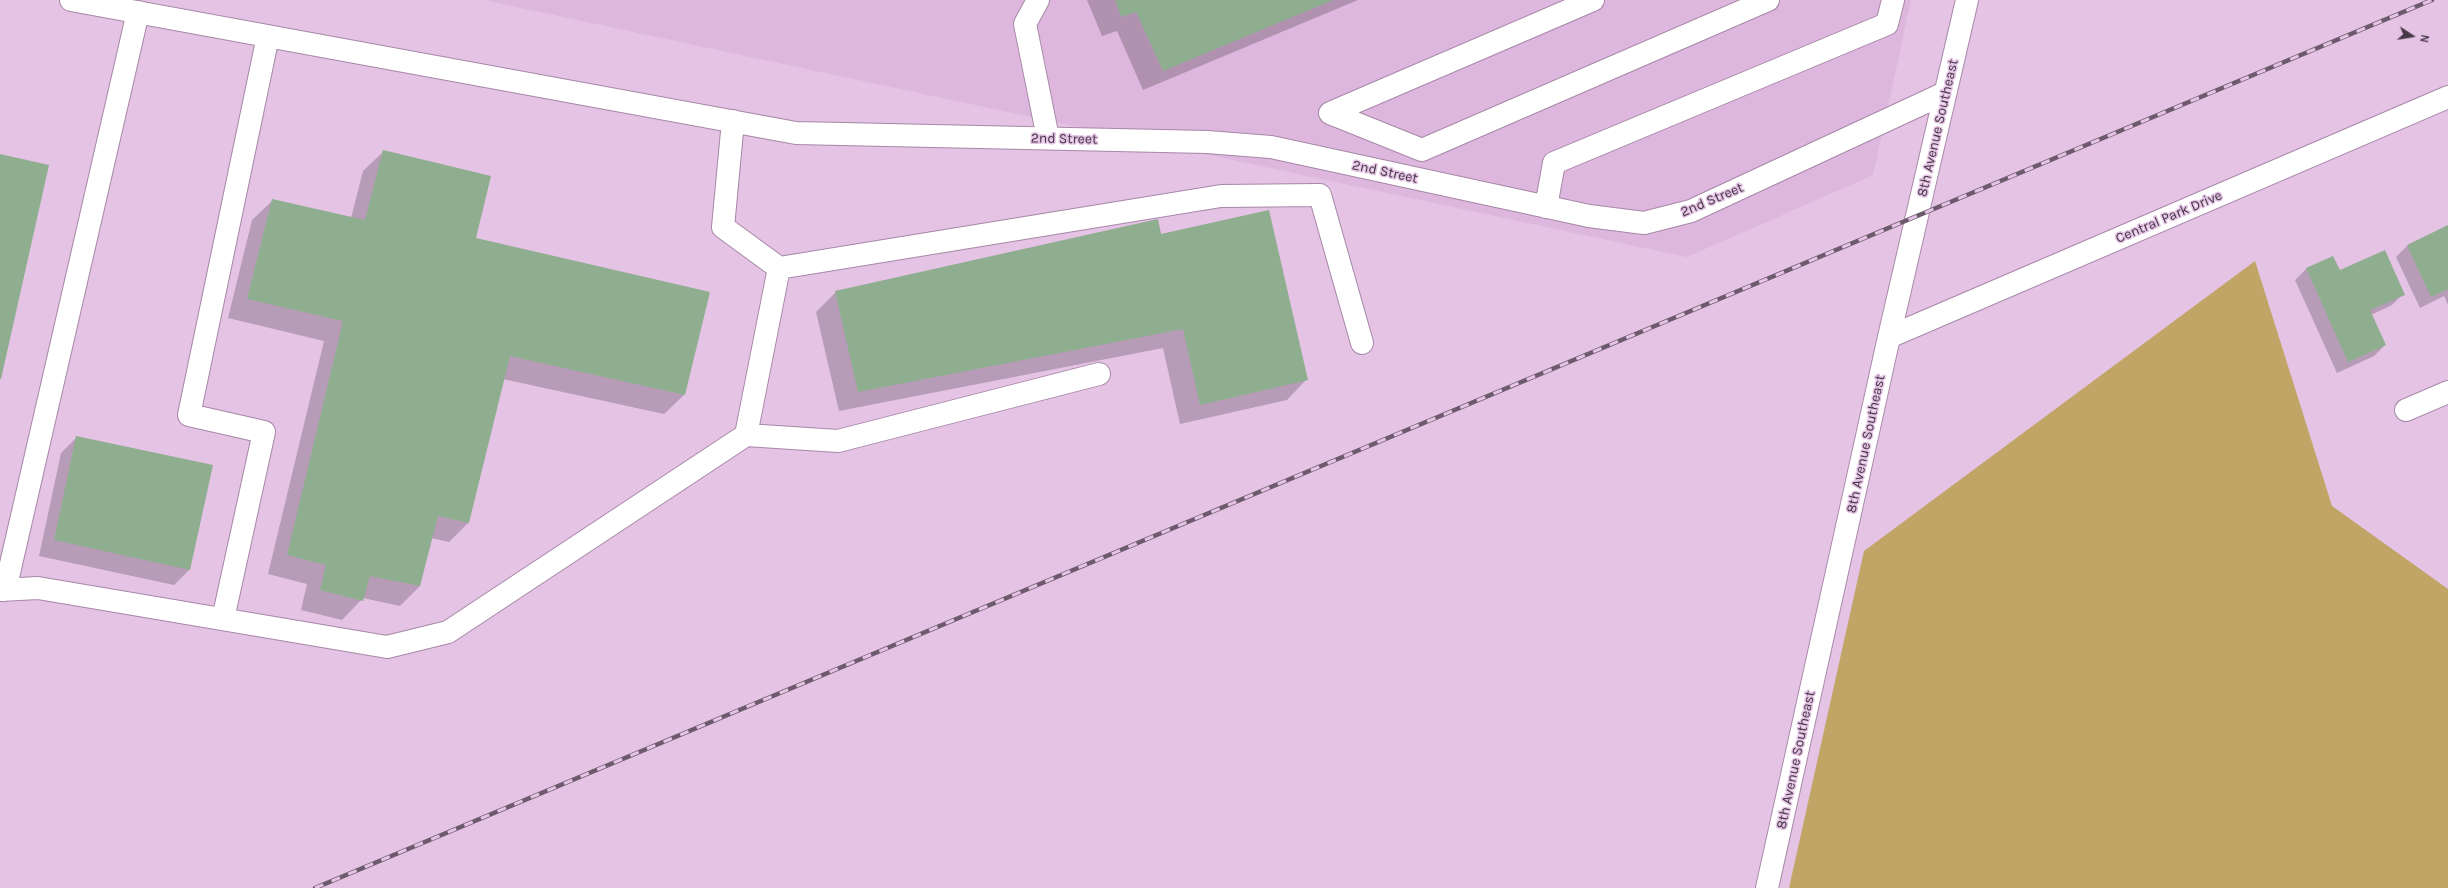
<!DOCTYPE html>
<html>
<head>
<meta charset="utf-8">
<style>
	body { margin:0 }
	#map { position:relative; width:2448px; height:888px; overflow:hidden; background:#e4c3e4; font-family:Karla,sans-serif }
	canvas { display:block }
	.north { position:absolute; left:2392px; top:16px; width:40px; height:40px; -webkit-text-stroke:3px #e4c3e4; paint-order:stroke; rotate:102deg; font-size:11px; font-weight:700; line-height:16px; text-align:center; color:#453845 }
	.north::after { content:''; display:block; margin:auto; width:14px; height:18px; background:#453845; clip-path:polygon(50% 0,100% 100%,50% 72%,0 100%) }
</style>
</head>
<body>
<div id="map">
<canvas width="2448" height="888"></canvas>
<div class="north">N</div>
</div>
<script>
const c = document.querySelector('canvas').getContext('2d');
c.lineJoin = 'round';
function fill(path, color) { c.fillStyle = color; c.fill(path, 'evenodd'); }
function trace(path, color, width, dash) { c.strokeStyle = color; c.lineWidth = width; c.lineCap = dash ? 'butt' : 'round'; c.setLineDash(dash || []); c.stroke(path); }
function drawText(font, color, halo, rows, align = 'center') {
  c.font = font + ' Karla,sans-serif'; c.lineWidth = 3; c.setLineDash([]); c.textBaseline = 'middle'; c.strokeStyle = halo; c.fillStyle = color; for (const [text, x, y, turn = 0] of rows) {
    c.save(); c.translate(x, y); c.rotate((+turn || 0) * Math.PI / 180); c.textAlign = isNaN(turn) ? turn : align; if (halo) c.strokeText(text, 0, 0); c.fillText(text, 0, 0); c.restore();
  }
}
fill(new Path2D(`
	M 484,0 L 1911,0 L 1873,175 L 1687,257 Z`), '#ddb7dd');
fill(new Path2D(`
	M 2255,261 L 2332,506 L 2448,589 L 2448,888 L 1789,888 L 1864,551 Z`), '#c1a566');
fill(new Path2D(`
	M 1087,0 L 1358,0 L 1143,90 L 1117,31 L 1102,36 Z
	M 383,152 L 475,239 L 684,395 L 664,414 L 503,379 L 468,523 L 449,542 L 431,538 L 420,586 L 400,606 L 363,598 L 342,620 L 301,610 L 307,584 L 268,574 L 324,341 L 228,318 L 252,220 L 272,201 L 351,218 L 363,171 Z
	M 2448,226 L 2448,305 L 2444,296 L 2420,308 L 2396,257 L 2407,246 Z
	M 1161,236 L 1306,380 L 1287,400 L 1180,424 L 1163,348 L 839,411 L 816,312 L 836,292 Z
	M 2306,269 L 2339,271 L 2403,294 L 2392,305 L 2371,315 L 2385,345 L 2374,356 L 2337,373 L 2295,280 Z
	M 77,437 L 190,569 L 174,585 L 39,556 L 61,453 Z`), '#0003');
fill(new Path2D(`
	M 1115,0 L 1333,0 L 1163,71 L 1136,12 L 1121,17 Z
	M 383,150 L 491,176 L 476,238 L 710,292 L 685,395 L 510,356 L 469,523 L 438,516 L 420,586 L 370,576 L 363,601 L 320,590 L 326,565 L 287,555 L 343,321 L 247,299 L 272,199 L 365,220 Z
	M 0,154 L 49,165 L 1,379 L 0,379 Z
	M 1269,210 L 1308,380 L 1200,405 L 1183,329 L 858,392 L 835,291 L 1158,219 L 1161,234 Z
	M 2448,225 L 2448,289 L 2431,297 L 2407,245 Z
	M 2385,250 L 2405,295 L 2370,310 L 2386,345 L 2348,362 L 2306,268 L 2333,256 L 2340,270 Z
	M 76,436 L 213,465 L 190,570 L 54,540 Z`), '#8eae8f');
const minor = new Path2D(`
	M 71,0 L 796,133 L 1207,142 L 1271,147 L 1589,216 L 1644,223 L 1691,211 L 1945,93
	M 1038,0 L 1025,24 L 1048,138
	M 1593,0 L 1330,113 L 1422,150 L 1768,0
	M 1546,207 L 1554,163 L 1887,24 L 1893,0
	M 779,268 L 1221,196 L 1320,195 L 1362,343
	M 1889,337 L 2448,97
	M 2406,410 L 2448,392
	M 746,435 L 838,441 L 1099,374
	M 0,590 L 38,588 L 387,647 L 448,632 L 746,435 L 779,268 L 723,227 L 733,121
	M 5,590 L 138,12
	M 223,619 L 264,432 L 189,415 L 268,36
	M 1767,888 L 1889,337 L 1967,0`);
trace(minor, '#a788a7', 24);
trace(minor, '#fff', 22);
const rail = new Path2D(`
	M 315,888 L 2432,0`);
trace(rail, '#6d5b6d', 4.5);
trace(rail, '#e4c3e4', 3, [9]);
drawText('14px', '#453845', '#e4c3e4', [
	["8th Avenue Southeast",1938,128,-77],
	["2nd Street",1064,139,1],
	["2nd Street",1385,172,12],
	["2nd Street",1712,200,-23],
	["Central Park Drive",2169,217,-23],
	["8th Avenue Southeast",1866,444,-78],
	["8th Avenue Southeast",1796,760,-78]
]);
</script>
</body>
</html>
